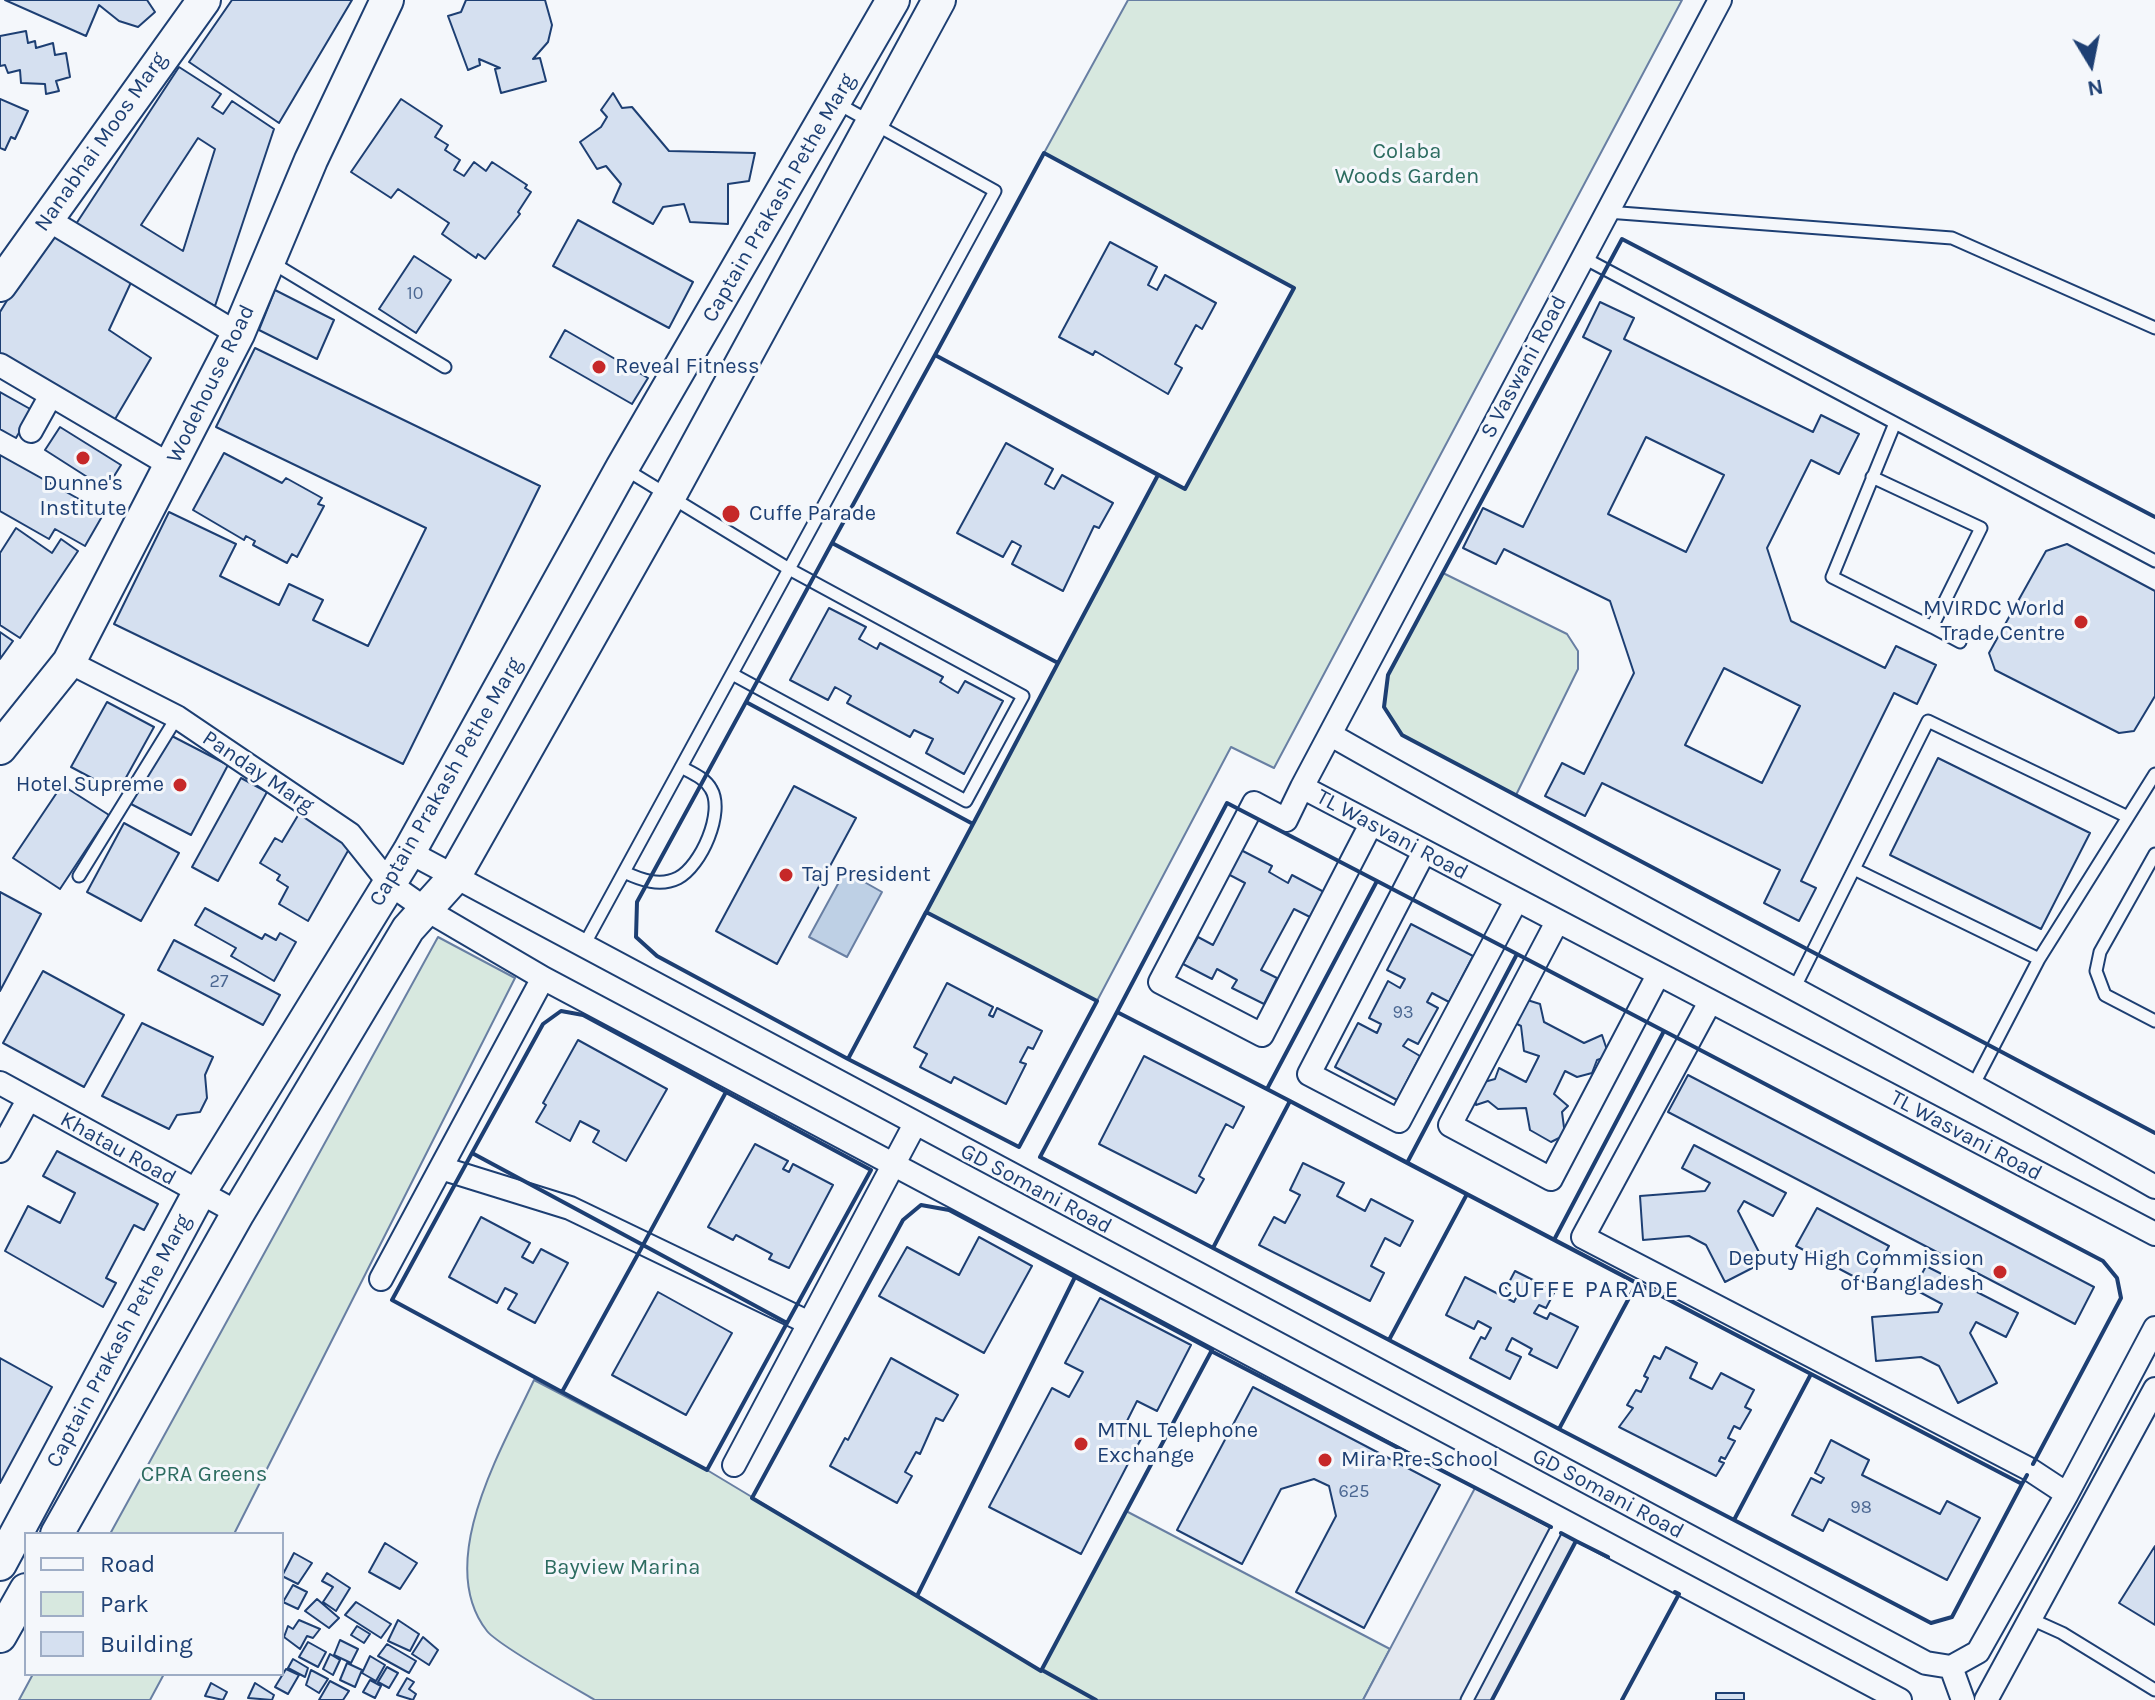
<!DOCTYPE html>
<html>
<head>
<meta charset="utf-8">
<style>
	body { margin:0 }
	#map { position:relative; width:2155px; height:1700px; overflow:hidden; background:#f4f7fb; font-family:Karla,sans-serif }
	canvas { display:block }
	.legend { position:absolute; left:24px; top:1532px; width:260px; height:144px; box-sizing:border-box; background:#f4f7fb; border:2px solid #9eadc5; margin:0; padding:10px 14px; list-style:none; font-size:24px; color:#1d3f73 }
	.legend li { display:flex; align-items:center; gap:16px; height:40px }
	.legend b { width:40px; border:2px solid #9eadc5 }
	.north { position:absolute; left:2051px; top:24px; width:80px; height:80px; -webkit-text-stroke:6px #f4f7fb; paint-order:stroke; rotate:170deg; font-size:22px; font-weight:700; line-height:32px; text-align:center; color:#1d3f73 }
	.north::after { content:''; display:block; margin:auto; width:28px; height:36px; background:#1d3f73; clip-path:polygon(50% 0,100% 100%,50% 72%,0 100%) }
</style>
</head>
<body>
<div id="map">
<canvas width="2155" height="1700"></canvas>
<ul class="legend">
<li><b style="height:10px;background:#f4f7fb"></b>Road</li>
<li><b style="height:22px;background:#d7e8df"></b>Park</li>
<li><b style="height:22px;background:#d5e0f0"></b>Building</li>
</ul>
<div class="north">N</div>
</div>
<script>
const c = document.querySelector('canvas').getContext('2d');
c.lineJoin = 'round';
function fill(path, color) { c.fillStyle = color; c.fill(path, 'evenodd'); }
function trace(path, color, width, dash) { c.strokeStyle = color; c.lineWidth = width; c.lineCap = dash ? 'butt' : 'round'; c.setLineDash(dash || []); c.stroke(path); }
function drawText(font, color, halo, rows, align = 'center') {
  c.font = font + ' Karla,sans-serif'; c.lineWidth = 6; c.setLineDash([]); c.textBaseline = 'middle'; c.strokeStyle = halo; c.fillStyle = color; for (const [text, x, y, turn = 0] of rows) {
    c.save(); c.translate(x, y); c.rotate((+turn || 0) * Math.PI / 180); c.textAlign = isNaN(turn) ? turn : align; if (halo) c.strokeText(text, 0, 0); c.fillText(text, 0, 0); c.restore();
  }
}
const green = new Path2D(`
	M 1128,0 L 1682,0 L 1274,768 L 1231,747 L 1097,1001 L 926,912 L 1158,475 L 1185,489 L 1294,288 L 1044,153 Z
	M 1443,573 L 1567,634 L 1578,651 L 1578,669 L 1516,795 L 1402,735 L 1384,707 L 1388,675 Z
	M 438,937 L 515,978 L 234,1534 L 110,1534 Z
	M 534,1380 L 707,1470 L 1041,1671 L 1126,1511 L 1390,1649 L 1363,1700 L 595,1700 C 573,1687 499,1646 487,1631 C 433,1562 503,1447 534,1380 Z
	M 33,1674 L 164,1674 L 150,1700 L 19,1700 Z`);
fill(green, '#d7e8df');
trace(green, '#687fa3', 2);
const parking = new Path2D(`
	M 1475,1488 L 1576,1541 L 1492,1700 L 1363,1700 Z`);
fill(parking, '#e3e8f0');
trace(parking, '#687fa3', 2);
const water = new Path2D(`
	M 845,871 L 882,892 L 847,957 L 809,937 Z`);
fill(water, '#bed0e5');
trace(water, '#687fa3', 2);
const building = new Path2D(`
	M 5,0 L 147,0 L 155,12 L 138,27 L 119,21 L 99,5 L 86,36 Z
	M 232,0 L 352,0 L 279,123 L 189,62 Z
	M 466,0 L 545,0 L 552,25 L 548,42 L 533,59 L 540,58 L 546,81 L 501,93 L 495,69 L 500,68 L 479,59 L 480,65 L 468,70 L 448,16 L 461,12 Z
	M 26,31 L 28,43 L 35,41 L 36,48 L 53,43 L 55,55 L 66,53 L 70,77 L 56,81 L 59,91 L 46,94 L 45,84 L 21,83 L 20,70 L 8,73 L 5,65 L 0,66 L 0,36 Z
	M 179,67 L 221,94 L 212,107 L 223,114 L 232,101 L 274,129 L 215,306 L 74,227 ZM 198,138 L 215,149 L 183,251 L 141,225 Z
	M 613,93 L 622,108 L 632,107 L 669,151 L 755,153 L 749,181 L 728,184 L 728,224 L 690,222 L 684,204 L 663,207 L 653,224 L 613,202 L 621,184 L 606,166 L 597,169 L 580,142 L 601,127 L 607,117 L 601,110 Z
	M 0,99 L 28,111 L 15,139 L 11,137 L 5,150 L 0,148 Z
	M 401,99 L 442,126 L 435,137 L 448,145 L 445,150 L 460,160 L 454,170 L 464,176 L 474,162 L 486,171 L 492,162 L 527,185 L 525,188 L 531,192 L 518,212 L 520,214 L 485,259 L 478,254 L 476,258 L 442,234 L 449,223 L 398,189 L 391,198 L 351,172 Z
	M 578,220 L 693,282 L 669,328 L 553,266 Z
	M 52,227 L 134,276 L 109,330 L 151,358 L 111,426 L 0,361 L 0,312 Z
	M 1110,242 L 1157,267 L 1148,285 L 1157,290 L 1165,275 L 1216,303 L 1202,329 L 1196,325 L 1175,364 L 1182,368 L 1168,394 L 1095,351 L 1093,355 L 1059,337 Z
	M 414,256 L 451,280 L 416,333 L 379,309 Z
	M 275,290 L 334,320 L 317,359 L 259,330 Z
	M 1600,302 L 1634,318 L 1624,339 L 1813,432 L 1821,415 L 1859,434 L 1839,474 L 1811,460 L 1767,548 L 1791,621 L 1885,668 L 1896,646 L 1936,665 L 1917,704 L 1894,693 L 1801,881 L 1816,888 L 1799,921 L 1764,903 L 1780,870 L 1602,783 L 1585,816 L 1545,796 L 1562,763 L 1584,774 L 1634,673 L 1610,601 L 1504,549 L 1496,564 L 1463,548 L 1483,508 L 1523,527 L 1611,351 L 1583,337 ZM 1646,437 L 1724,475 L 1686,552 L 1608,514 ZM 1724,668 L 1800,706 L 1762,783 L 1685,745 Z
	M 565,330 L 648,378 L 632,404 L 550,357 Z
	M 255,348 L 540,486 L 403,764 L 114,624 L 169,512 L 236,544 L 220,576 L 279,605 L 289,584 L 323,600 L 313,620 L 368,646 L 426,528 L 216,427 Z
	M 0,392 L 32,410 L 16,438 L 0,429 Z
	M 60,427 L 121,465 L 106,489 L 45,450 Z
	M 1006,443 L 1053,469 L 1045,484 L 1054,489 L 1062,475 L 1113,503 L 1099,528 L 1094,526 L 1063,591 L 1012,564 L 1021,546 L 1012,541 L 1003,557 L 957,533 Z
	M 224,453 L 282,483 L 286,478 L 322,498 L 318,504 L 324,506 L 297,557 L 292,554 L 287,563 L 253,545 L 255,541 L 246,536 L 244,540 L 193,510 Z
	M 0,455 L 104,513 L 85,546 L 55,529 L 49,539 L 0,511 Z
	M 16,528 L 52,553 L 61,539 L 78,551 L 20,638 L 0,625 L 0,553 Z
	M 2067,544 L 2155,591 L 2155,696 L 2134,731 L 2119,733 L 1995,670 L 1989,653 L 2046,551 Z
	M 829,608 L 866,627 L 859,639 L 877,649 L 880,643 L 943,677 L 940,682 L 958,693 L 965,681 L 1003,701 L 964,774 L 926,753 L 933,739 L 914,730 L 910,737 L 847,703 L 851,696 L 835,687 L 828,700 L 790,680 Z
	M 0,632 L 13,641 L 0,659 Z
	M 107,702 L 154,727 L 118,792 L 71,767 Z
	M 168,734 L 228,765 L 191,835 L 131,804 Z
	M 1938,758 L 2090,833 L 2041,929 L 1890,855 Z
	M 241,778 L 267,792 L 218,881 L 192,867 Z
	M 62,785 L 109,815 L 60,889 L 13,858 Z
	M 794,786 L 856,818 L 777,964 L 716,931 Z
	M 300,812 L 353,842 L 308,921 L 279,904 L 288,887 L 277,880 L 280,875 L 260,863 L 275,838 L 282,842 Z
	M 124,823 L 179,853 L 141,921 L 87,892 Z
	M 1239,849 L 1272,866 L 1269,872 L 1288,883 L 1292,875 L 1324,892 L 1310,917 L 1294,909 L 1261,970 L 1277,978 L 1264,1004 L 1232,988 L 1237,980 L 1217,969 L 1212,979 L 1183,964 L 1198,937 L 1213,945 L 1245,883 L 1226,873 Z
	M 0,892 L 41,914 L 0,991 Z
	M 205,908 L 262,939 L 265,934 L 276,940 L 280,933 L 296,942 L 274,981 L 231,956 L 236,948 L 195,925 Z
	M 1411,924 L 1473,956 L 1449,1002 L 1432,993 L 1427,1002 L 1438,1008 L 1418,1044 L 1408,1039 L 1403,1046 L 1420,1056 L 1397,1100 L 1335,1067 L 1358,1023 L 1377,1033 L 1381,1024 L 1369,1018 L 1388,981 L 1400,988 L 1405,979 L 1387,970 Z
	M 174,940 L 280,995 L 263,1025 L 158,970 Z
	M 43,971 L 124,1015 L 84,1087 L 3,1043 Z
	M 947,983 L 993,1007 L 989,1015 L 993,1017 L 997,1008 L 1042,1031 L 1033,1049 L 1028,1047 L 1020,1062 L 1026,1064 L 1006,1104 L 954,1077 L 951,1083 L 920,1067 L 927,1054 L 914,1047 Z
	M 1521,998 L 1540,1004 L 1544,1022 L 1584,1043 L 1602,1035 L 1609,1056 L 1597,1060 L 1592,1073 L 1577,1077 L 1565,1071 L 1554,1094 L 1568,1106 L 1562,1112 L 1565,1135 L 1551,1142 L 1530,1130 L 1526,1108 L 1498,1109 L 1488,1101 L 1476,1105 L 1473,1085 L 1495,1079 L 1499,1068 L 1526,1082 L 1539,1056 L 1524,1051 L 1521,1026 L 1511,1021 Z
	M 142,1023 L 213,1057 L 205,1075 L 207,1098 L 200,1112 L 177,1115 L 169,1129 L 102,1096 Z
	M 578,1040 L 667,1089 L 626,1161 L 593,1142 L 599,1131 L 580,1121 L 570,1141 L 536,1122 L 546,1105 L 543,1103 Z
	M 1144,1056 L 1244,1107 L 1233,1128 L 1226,1124 L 1199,1176 L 1204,1179 L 1196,1193 L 1099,1144 Z
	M 1688,1075 L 2094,1287 L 2075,1324 L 1668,1112 Z
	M 755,1144 L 788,1161 L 783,1169 L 789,1172 L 793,1164 L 833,1185 L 789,1268 L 769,1259 L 772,1254 L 736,1235 L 733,1240 L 708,1227 Z
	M 1694,1145 L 1786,1193 L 1773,1216 L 1744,1201 L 1738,1211 L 1764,1262 L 1725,1282 L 1706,1245 L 1689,1236 L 1643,1240 L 1640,1196 L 1705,1191 L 1710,1183 L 1682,1168 Z
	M 57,1151 L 158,1204 L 144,1230 L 134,1225 L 106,1278 L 116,1283 L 103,1307 L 5,1251 L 28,1206 L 60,1223 L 75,1193 L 43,1176 Z
	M 1303,1163 L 1344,1183 L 1337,1196 L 1365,1211 L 1371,1199 L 1413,1221 L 1400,1246 L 1385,1238 L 1371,1266 L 1384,1273 L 1370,1301 L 1259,1245 L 1274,1217 L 1285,1223 L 1300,1195 L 1290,1190 Z
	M 1817,1208 L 1889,1246 L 1868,1284 L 1796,1246 Z
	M 481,1217 L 530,1243 L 522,1257 L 533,1263 L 541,1249 L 568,1263 L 535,1323 L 508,1309 L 517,1294 L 505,1288 L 497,1303 L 449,1277 Z
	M 979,1237 L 1032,1266 L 984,1353 L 879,1296 L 907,1247 L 959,1275 Z
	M 1926,1266 L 2018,1313 L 2006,1337 L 1976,1322 L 1970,1333 L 1997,1383 L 1958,1403 L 1939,1366 L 1921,1357 L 1876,1361 L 1872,1317 L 1938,1312 L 1942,1304 L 1914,1289 Z
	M 1515,1271 L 1555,1291 L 1546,1308 L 1539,1305 L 1534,1313 L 1547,1319 L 1550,1313 L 1578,1327 L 1557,1368 L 1529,1354 L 1532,1349 L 1512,1338 L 1506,1350 L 1521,1357 L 1510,1379 L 1470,1358 L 1481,1337 L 1485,1339 L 1491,1328 L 1478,1321 L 1474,1329 L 1446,1315 L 1465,1277 L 1514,1302 L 1518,1294 L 1506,1288 Z
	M 658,1292 L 732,1333 L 686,1415 L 612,1375 Z
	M 1100,1298 L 1191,1345 L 1157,1411 L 1137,1401 L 1125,1425 L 1143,1435 L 1081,1554 L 989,1507 L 1052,1388 L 1069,1397 L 1083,1372 L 1065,1363 Z
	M 1666,1347 L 1697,1363 L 1690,1378 L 1712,1389 L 1721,1373 L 1754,1390 L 1745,1407 L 1751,1410 L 1740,1429 L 1734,1426 L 1728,1438 L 1735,1441 L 1725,1459 L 1721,1457 L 1719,1461 L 1724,1463 L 1716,1476 L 1619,1427 L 1633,1408 L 1627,1405 L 1636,1390 L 1641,1392 L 1648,1378 L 1644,1376 L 1654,1356 L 1660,1359 Z
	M 0,1358 L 52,1387 L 0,1483 Z
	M 891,1358 L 958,1395 L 943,1421 L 936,1418 L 920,1454 L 916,1452 L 905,1472 L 912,1476 L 897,1503 L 830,1466 L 845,1438 L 848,1440 Z
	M 1253,1387 L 1440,1485 L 1364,1628 L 1296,1592 L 1336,1516 L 1329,1486 L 1314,1479 L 1281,1489 L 1242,1564 L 1177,1530 Z
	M 1831,1440 L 1869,1460 L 1862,1475 L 1940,1514 L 1947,1501 L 1980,1518 L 1947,1580 L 1829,1519 L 1823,1531 L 1792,1515 L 1811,1478 L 1821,1483 L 1824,1478 L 1815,1473 Z
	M 385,1543 L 417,1563 L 400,1589 L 369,1572 Z
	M 2155,1546 L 2155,1625 L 2119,1603 Z
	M 294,1553 L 312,1563 L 298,1584 L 282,1576 Z
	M 327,1573 L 350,1588 L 336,1611 L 323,1602 L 333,1587 L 322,1581 Z
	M 293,1585 L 307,1592 L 298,1609 L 283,1602 Z
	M 317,1599 L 339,1618 L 329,1628 L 305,1611 Z
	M 356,1602 L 391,1624 L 381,1638 L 345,1615 Z
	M 299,1620 L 320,1629 L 313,1638 L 307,1636 L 300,1649 L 284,1637 L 288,1626 L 293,1629 Z
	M 398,1620 L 419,1634 L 410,1651 L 388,1641 Z
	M 357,1626 L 370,1634 L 364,1643 L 351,1635 Z
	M 423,1637 L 438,1650 L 429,1665 L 412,1654 Z
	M 340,1640 L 358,1649 L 351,1663 L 334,1655 Z
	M 308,1642 L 326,1652 L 318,1667 L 299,1657 Z
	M 387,1644 L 416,1661 L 409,1673 L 378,1656 Z
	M 330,1654 L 340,1660 L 333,1675 L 323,1669 Z
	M 370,1656 L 385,1665 L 376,1681 L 362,1673 Z
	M 293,1659 L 308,1668 L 305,1677 L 288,1668 Z
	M 347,1663 L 362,1670 L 355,1687 L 340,1680 Z
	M 387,1667 L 398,1673 L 389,1688 L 378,1682 Z
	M 286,1669 L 299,1675 L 288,1694 L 275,1687 Z
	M 311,1670 L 328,1679 L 319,1693 L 306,1685 Z
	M 407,1678 L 414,1682 L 409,1689 L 416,1694 L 413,1700 L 397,1695 Z
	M 370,1680 L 381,1686 L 375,1698 L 363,1692 Z
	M 330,1681 L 349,1691 L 343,1700 L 319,1700 Z
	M 211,1683 L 227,1692 L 223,1700 L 205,1696 Z
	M 255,1683 L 274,1695 L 272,1700 L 248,1698 Z
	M 1716,1693 L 1744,1693 L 1744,1700 L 1716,1700 Z`);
fill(building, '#d5e0f0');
trace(building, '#1d3f73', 2);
const service = new Path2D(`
	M 1607,212 L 1952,238 L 2155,328
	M 1582,257 L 2155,561
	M 271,262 L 445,367
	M 625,469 L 789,569 L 1023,696 L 966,801 L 732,674
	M 1872,477 L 1981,528 L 1932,627 L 1832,577 L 1895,423
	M 1932,627 L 1960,642
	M 2155,854 L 2100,952 L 2096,971 L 2105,995 L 2155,1021
	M 624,872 C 641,880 660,887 678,878 C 701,866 725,812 711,789 C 705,778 692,773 681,767
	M 79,876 L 177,717
	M 583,947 L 995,191 L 835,102
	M 2039,959 L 1854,869 L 1928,721 L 2128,817
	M 1794,989 L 1854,869
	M 1974,1084 L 2039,959 L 2155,774
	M 2031,1619 L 2062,1633 L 2155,1690
	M 1467,1700 L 1556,1530`);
const minor = new Path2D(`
	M 1720,0 L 1302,787 L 2155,1234
	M 47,219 L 238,334
	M 0,365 L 170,465
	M 31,431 L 51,395
	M 69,662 L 177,717 L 350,834 L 390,884 L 427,910 L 543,978 L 1900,1700
	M 1331,735 C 1603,890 1882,1032 2155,1187
	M 1302,787 L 1286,820 L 1254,803 L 1160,982 L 1262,1035 L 1371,824
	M 409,852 L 1926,1663 L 1951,1667 L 1978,1652 L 2067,1494 L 2155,1328
	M 1424,852 L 1309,1074 L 1399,1121 L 1516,901
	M 1557,922 L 1450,1125 L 1551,1179 L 1658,975
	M 1710,1002 L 1583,1237 L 2029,1469 L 2067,1494
	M 0,1083 L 238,1213
	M 0,1151 L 28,1100
	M 441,1168 L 570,1208 L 809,1323
	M 381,1279 L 543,978
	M 734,1465 L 915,1124
	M 1951,1667 L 1963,1700
	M 1986,1700 L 2155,1389`);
const secondary = new Path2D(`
	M 0,285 L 204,0
	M 0,748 L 69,662 L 238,334 L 311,160 L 387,0
	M 57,1534 L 238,1213 L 408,929 L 453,879 L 670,495 L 939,0
	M 0,1564 L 199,1193 L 409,852 L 622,468 L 893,0
	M 0,1636 L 26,1590`);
trace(service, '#1d3f73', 15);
trace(minor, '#1d3f73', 26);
trace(secondary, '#1d3f73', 36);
trace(service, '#f4f7fb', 11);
trace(minor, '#f4f7fb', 22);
trace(secondary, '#f4f7fb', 32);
trace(new Path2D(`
	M 1044,153 L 1294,288 L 1185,489 L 935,355 Z
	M 935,355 L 1158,475 L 1058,663 L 832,543 Z
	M 2155,517 L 1622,239 L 1388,675 L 1384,707 L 1402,735 L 2155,1133
	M 832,543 L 1058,663 L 973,824 L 746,702 Z
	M 746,702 L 973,824 L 848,1059 L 657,956 L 636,937 L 637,902 Z
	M 1227,803 L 1377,881 L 1267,1089 L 1117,1012 Z
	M 1377,881 L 1517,954 L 1407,1163 L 1267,1089 Z
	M 926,912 L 1097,1001 L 1019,1147 L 848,1059 Z
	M 1517,954 L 1664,1031 L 1554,1240 L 1407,1163 Z
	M 561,1011 L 583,1015 L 726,1092 L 643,1245 L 472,1153 L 543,1024 Z
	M 1117,1012 L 1290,1101 L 1213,1248 L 1040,1157 Z
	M 726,1092 L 871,1170 L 787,1323 L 643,1245 Z
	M 1290,1101 L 1467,1194 L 1389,1340 L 1213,1248 Z
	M 472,1153 L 643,1245 L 562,1392 L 392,1300 Z
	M 1467,1194 L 1637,1283 L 1559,1429 L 1389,1340 Z
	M 921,1205 L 949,1210 L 1075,1277 L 917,1596 L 752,1498 L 903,1220 Z
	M 643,1245 L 787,1323 L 707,1470 L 562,1392 Z
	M 1075,1277 L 1212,1350 L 1041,1671 L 917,1596 Z
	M 1637,1283 L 1811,1374 L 1734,1520 L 1559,1429 Z
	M 1211,1351 L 1551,1527
	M 1811,1374 L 2022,1484 L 2027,1475
	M 1811,1374 L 1734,1520 L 1931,1623 L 1952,1617 L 2022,1484 L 1554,1240 L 1664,1031 L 2103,1261 L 2117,1278 L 2121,1298 L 2033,1464
	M 1576,1541 L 1608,1557
	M 1042,1670 L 1096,1700
	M 1492,1700 L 1576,1541 L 1561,1533
	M 1622,1700 L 1679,1594 L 1675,1592`), '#1d3f73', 4);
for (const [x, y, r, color] of [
	[599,367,8,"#c62828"],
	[83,458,8,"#c62828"],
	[731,514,10,"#c62828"],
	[2081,622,8,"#c62828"],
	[180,785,8,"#c62828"],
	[786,875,8,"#c62828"],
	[2000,1272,8,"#c62828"],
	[1081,1444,8,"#c62828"],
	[1325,1460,8,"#c62828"]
]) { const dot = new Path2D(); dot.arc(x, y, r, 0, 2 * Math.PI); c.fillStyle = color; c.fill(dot); trace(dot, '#f4f7fb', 3); }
drawText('18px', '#4b6792', null, [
	["10",415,294],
	["27",219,982],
	["93",1403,1013],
	["625",1354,1492],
	["98",1861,1508]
]);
drawText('22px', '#1d3f73', '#f4f7fb', [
	["Nanabhai Moos Marg",101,142,-55],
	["Captain Prakash Pethe Marg",779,198,-60],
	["S Vaswani Road",1524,367,-62],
	["Wodehouse Road",211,384,-64],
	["Panday Marg",258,772,34],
	["Captain Prakash Pethe Marg",446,782,-60],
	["TL Wasvani Road",1392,835,28],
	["TL Wasvani Road",1966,1136,28],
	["Khatau Road",118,1149,29],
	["GD Somani Road",1036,1189,28],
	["Captain Prakash Pethe Marg",119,1341,-62],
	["GD Somani Road",1608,1494,28]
]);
drawText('22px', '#2c6c60', '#f4f7fb', [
	["Colaba",1407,152],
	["Woods Garden",1407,177],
	["CPRA Greens",204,1475],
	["Bayview Marina",622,1568]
]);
drawText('22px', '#1d3f73', '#f4f7fb', [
	["Reveal Fitness",615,367],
	["Dunne's",83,484,"center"],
	["Institute",83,509,"center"],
	["Cuffe Parade",749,514],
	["MVIRDC World",2065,609,"right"],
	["Trade Centre",2065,634,"right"],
	["Hotel Supreme",164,785,"right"],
	["Taj President",802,875],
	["Deputy High Commission",1984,1259,"right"],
	["of Bangladesh",1984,1284,"right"],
	["MTNL Telephone",1097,1431],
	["Exchange",1097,1456],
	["Mira Pre-School",1341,1460]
], 'left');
c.letterSpacing = '2px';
drawText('24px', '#1d3f73', '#f4f7fb', [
	["CUFFE PARADE",1589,1290]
]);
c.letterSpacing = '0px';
</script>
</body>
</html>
